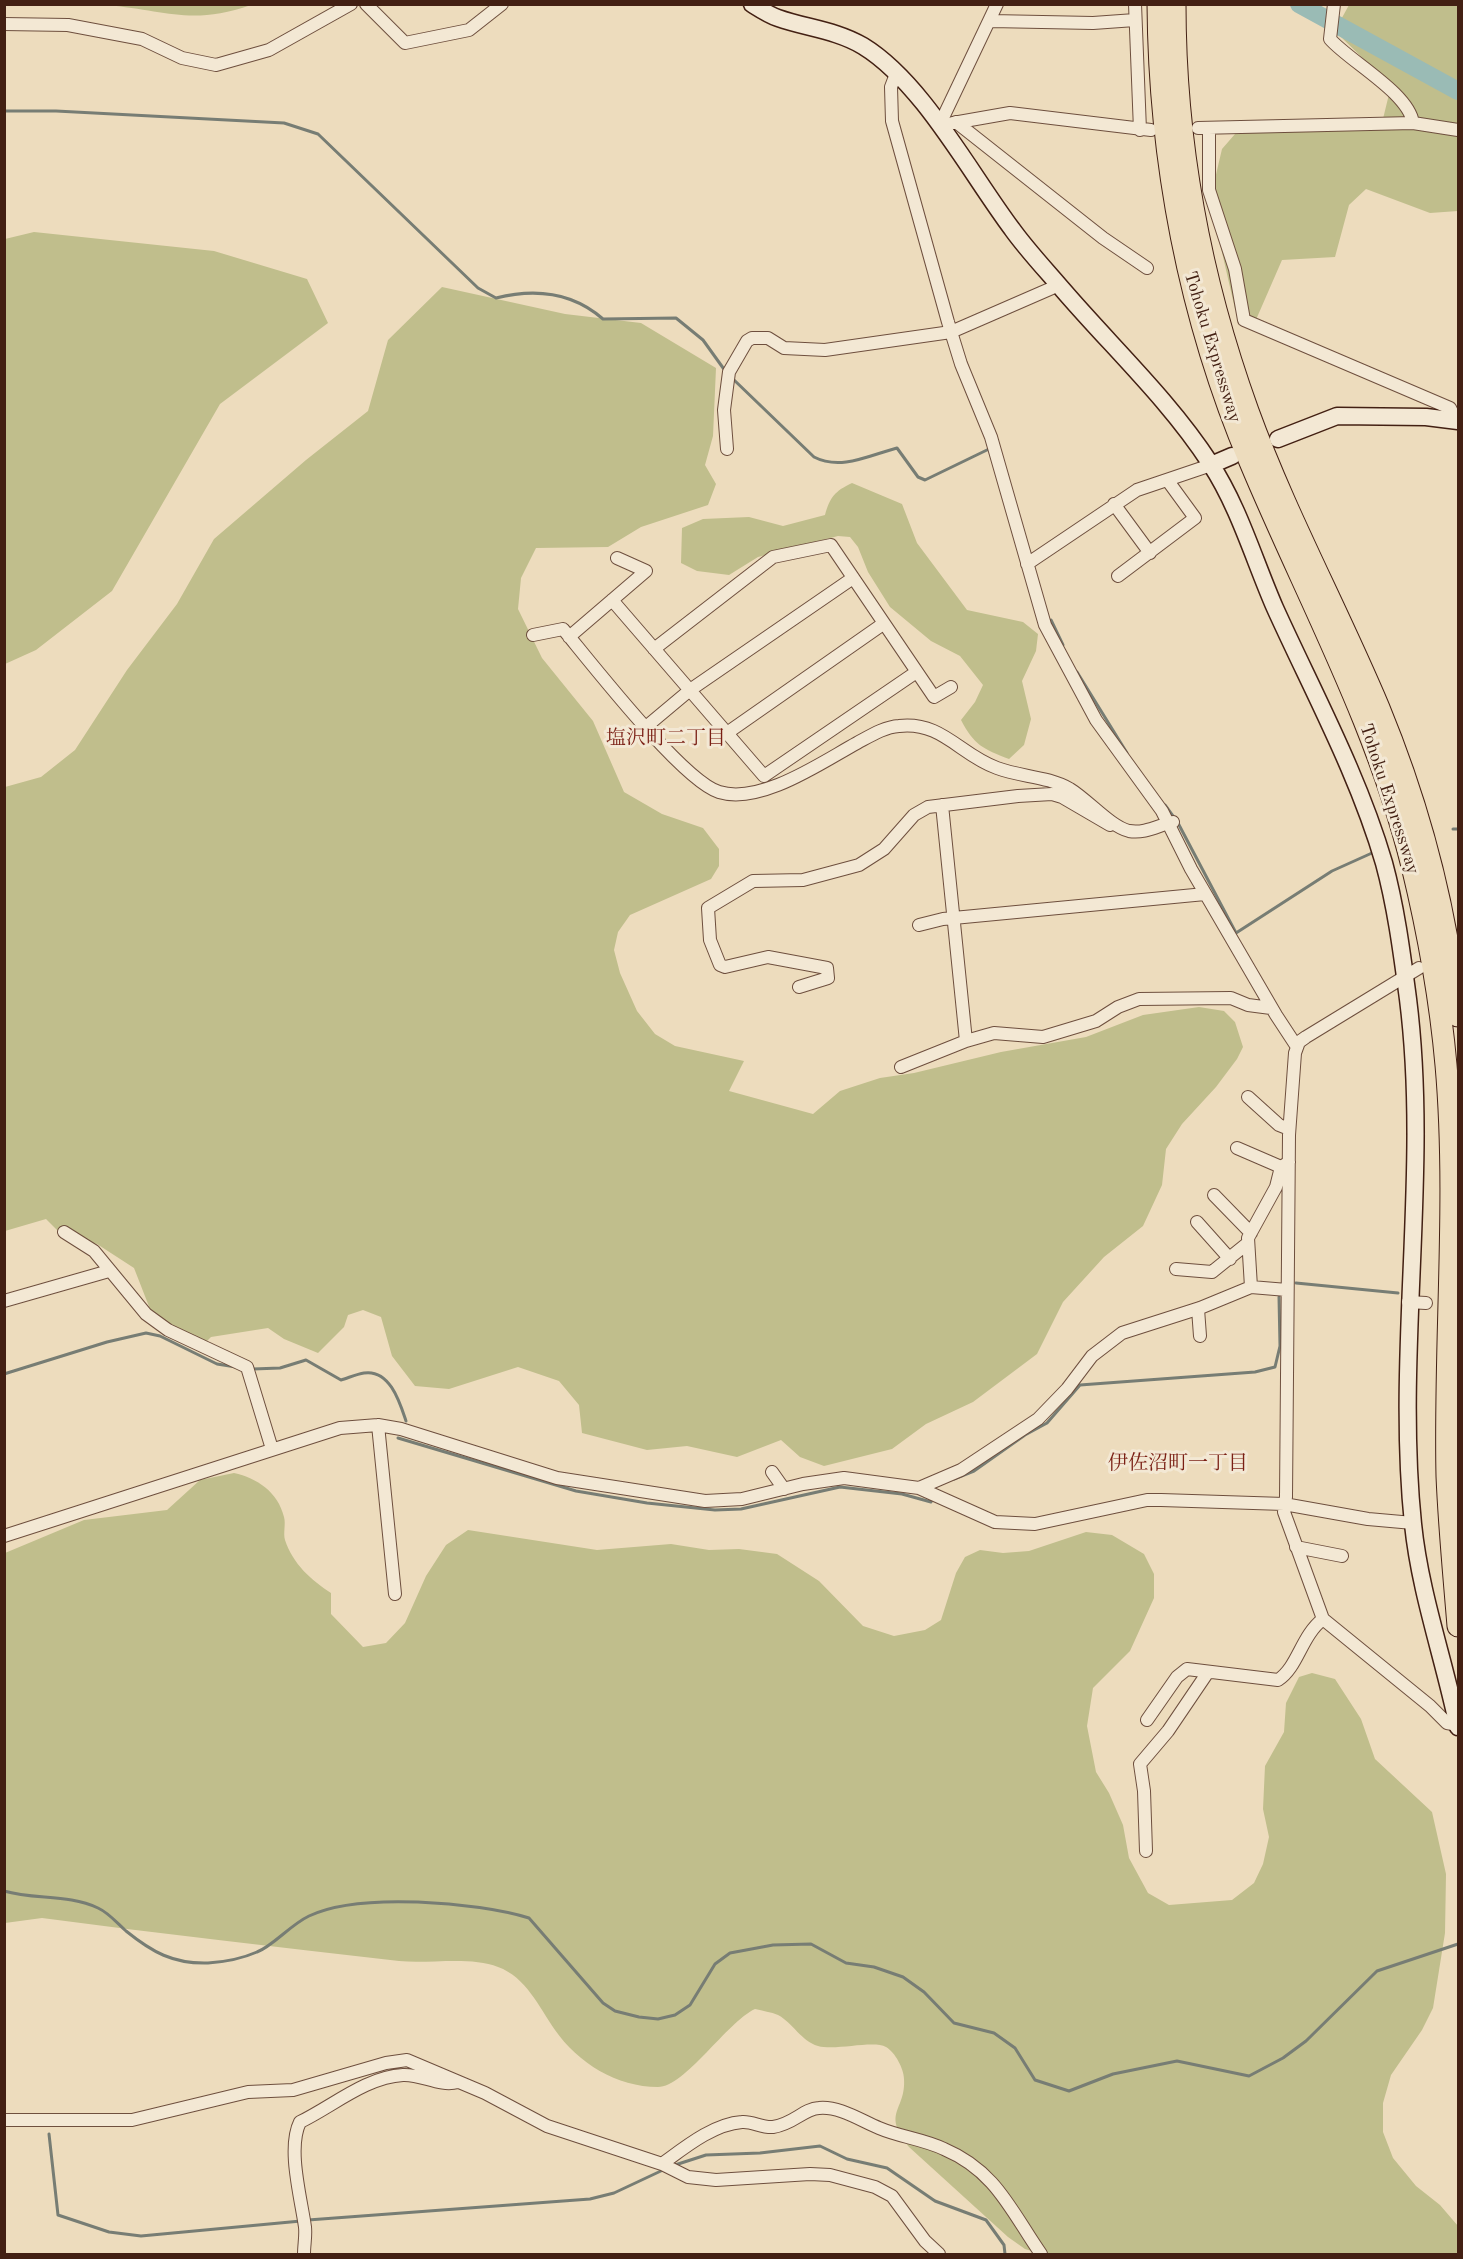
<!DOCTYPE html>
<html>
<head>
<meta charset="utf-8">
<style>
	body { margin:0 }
	#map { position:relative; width:1463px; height:2259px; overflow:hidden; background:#eddcbd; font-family:"Old Standard TT",serif }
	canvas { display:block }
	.frame { position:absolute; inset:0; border:6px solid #432013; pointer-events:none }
</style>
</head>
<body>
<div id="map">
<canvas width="1463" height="2259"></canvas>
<div class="frame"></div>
</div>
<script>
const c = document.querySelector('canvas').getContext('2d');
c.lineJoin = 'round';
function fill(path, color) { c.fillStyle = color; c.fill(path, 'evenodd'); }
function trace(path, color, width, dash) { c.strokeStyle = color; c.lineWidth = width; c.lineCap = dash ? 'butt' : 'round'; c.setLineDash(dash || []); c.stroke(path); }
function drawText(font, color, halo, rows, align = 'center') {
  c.font = font + ' "Old Standard TT","Noto Serif JP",serif'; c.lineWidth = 6; c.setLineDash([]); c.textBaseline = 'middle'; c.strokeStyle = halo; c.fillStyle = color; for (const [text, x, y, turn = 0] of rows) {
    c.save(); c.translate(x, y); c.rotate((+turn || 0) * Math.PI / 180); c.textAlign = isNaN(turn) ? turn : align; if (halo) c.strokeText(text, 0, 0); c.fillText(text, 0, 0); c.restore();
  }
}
fill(new Path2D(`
	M 5,5 L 5,4 L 251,5 C 191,26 165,10 106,5 C 73,3 38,5 5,5 Z
	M 1349,5 L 1458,5 L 1458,211 L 1430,213 L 1366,189 L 1349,205 L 1335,257 L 1282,260 L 1255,322 L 1235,309 L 1210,200 L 1222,149 L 1242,126 L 1381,127 L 1391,86 L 1340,36 L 1338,25 Z
	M 34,232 L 214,251 L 307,279 L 328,323 L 220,404 L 112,591 L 36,650 L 5,664 L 5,239 Z
	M 442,287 L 565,314 L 641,323 L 716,368 L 713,436 L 705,465 L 716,484 L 708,505 L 641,527 L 608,547 L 536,548 L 521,578 L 518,609 L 542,658 L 593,721 L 624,792 L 662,814 L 703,828 L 719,849 L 719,866 L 711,879 L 630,915 L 618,932 L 614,950 L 620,973 L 637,1011 L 655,1034 L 675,1046 L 744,1061 L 729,1091 L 813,1114 L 840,1091 L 880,1078 L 914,1073 L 1001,1052 L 1086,1037 L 1143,1015 L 1199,1007 L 1224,1011 L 1235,1022 L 1243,1047 L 1237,1059 L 1216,1087 L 1182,1124 L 1166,1149 L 1162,1185 L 1143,1226 L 1104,1257 L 1063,1302 L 1037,1354 L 973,1402 L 926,1424 L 892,1449 L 824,1466 L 800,1457 L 781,1440 L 737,1457 L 687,1446 L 647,1450 L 582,1433 L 579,1405 L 559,1381 L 518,1367 L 449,1389 L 415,1386 L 392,1356 L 381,1317 L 363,1310 L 348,1315 L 344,1327 L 318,1353 L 284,1339 L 268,1328 L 211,1337 L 207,1341 L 165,1327 L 150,1309 L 134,1268 L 97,1244 L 63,1236 L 46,1219 L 5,1231 L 5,787 L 41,777 L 75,750 L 127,670 L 177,604 L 214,539 L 306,460 L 368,411 L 388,340 Z
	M 852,483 L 902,504 L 917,543 L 967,610 L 1023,622 L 1038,634 L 1036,651 L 1022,681 L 1031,719 L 1024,745 L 1009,759 C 983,749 974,745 961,720 L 975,702 L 983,685 L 960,656 L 931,641 L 890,607 L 868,572 L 858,547 L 850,537 L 838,536 L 758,557 L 729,575 L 697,571 L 681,563 L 682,528 L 703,519 L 749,517 L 783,526 L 825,515 C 830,497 835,491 852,483 Z
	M 234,1473 C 257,1478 278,1492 284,1517 C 286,1524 283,1533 285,1540 C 293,1564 311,1580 331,1593 L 331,1614 L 363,1647 L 386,1643 L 405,1623 L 426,1576 L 446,1545 L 468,1530 L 597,1550 L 671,1544 L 709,1550 L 739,1549 L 777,1554 L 819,1581 L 863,1626 L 894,1636 L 925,1630 L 941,1620 L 956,1573 L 965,1557 L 980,1550 L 1003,1553 L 1029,1551 L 1086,1532 L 1112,1535 L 1144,1554 L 1154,1574 L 1154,1598 L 1130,1651 L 1093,1688 L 1087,1726 L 1096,1772 L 1109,1793 L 1123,1825 L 1129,1858 L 1148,1893 L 1169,1905 L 1232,1900 L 1254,1883 L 1263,1864 L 1269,1837 L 1263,1809 L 1265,1766 L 1284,1732 L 1286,1703 L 1299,1677 L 1312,1673 L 1335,1679 L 1361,1719 L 1375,1759 L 1432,1812 L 1446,1874 L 1445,1933 L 1433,2008 L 1422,2030 L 1391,2075 L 1383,2103 L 1383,2132 L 1393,2158 L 1416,2186 L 1440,2205 L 1458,2226 L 1458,2254 L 1042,2254 L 1025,2249 L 1008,2237 L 909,2147 C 881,2112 906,2111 904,2079 C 904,2069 895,2052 886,2047 C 873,2040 836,2051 818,2046 C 801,2041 793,2023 778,2015 C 771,2012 763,2011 755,2009 C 727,2022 685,2087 658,2087 C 617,2087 578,2063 555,2030 C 539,2007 526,1977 498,1967 C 471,1956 429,1964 399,1961 C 280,1947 161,1934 42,1918 L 5,1923 L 5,1553 L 84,1520 L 167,1510 L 200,1480 Z`), '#c0be8c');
trace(new Path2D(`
	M 4,111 L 56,111 L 284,123 L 318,134 L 478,288 L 496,298 C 536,288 572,292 603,319 L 676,318 L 703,340 L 726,372
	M 733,379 L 814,457 C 841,471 870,455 897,448 L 918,477 L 925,480 L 989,449
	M 1051,620 L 1063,645
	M 1077,672 L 1127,753
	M 1165,805 L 1178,823 L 1236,933 L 1332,871 L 1372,853
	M 1453,829 L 1458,829
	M 1296,1283 L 1398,1293
	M 253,1369 L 280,1368 L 306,1360 L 341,1380 C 348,1378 357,1374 364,1373 C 390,1369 400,1403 406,1421
	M 4,1374 L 107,1342 L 146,1333 L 160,1336 L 217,1364 L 236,1367
	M 398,1438 L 576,1491 L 647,1503 L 715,1510 L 741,1509 L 840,1487 L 902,1494 L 931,1502 L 932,1499
	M 954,1479 L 974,1471 L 1025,1435 L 1047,1423 L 1080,1385 L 1255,1372 L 1275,1367 L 1280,1346 L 1279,1297
	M 4,1891 C 35,1900 68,1894 98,1908 C 109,1913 117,1923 126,1931 C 152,1952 173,1964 208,1963 C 224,1962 241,1959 257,1952 C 273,1946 290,1925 309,1916 C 358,1892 477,1902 529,1918 L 603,2003 L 615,2011 L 639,2017 L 658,2019 L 675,2015 L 690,2005 L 715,1964 L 730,1953 L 773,1945 L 811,1944 L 846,1963 L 874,1967 L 903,1977 L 924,1992 L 954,2023 L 994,2033 L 1015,2048 L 1035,2080 L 1069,2091 L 1113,2074 L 1177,2061 L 1249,2076 L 1283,2058 L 1306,2041 L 1377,1971 L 1458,1944
	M 49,2134 L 58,2215 L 109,2232 L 141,2236 L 301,2221
	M 675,2165 L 706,2155 L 760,2153 L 820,2146 L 847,2159 L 887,2168 L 935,2201 L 986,2220 L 1004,2245 L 1005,2254
	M 308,2220 L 590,2199 L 614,2193 L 663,2170`), '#777d74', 3);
trace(new Path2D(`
	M 1299,4 L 1458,91`), '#9abbb5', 18);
const street = new Path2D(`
	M 366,4 L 405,43 L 469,30 L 502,4
	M 1135,4 L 1140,130
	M 1334,4 L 1330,39 C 1349,61 1409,93 1413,123
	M 991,21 L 1093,23 L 1135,20
	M 4,24 L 68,25 L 142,39 L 182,58 L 216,65 L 269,50 L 351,4
	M 896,74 L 891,87 L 892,121 L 948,322 L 961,364 L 991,437 L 1045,625 L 1096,720 L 1162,811 L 1191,869 L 1276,1015 L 1297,1047
	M 956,122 L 1103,238 L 1147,268
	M 953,123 L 1010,113 L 1151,130
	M 939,126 L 997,4
	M 1198,128 L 1413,123 L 1458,130
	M 1209,128 L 1209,190 L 1235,269 L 1244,320 L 1450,408 L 1456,420
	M 727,449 L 724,410 L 729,372 L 747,341 L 752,338 L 768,338 L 784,348 L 825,350 L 951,332 L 1059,285
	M 1114,504 L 1150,553
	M 1027,564 L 1137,490 L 1211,465
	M 1118,576 L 1195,518 L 1168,481
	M 612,600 L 764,776 L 915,673
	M 533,635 L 563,629 C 592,664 683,781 719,792 C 761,805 822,762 857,743 C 870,736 884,727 899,726 C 942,721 960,755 997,768 C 1021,777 1047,776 1070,789 C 1088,800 1111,827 1129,831 C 1145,834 1159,825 1173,822
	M 569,637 L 646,571 L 617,558
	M 654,649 L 773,557 L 831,545 L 934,697 L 951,687
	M 647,726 L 690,690 L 853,578
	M 727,733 L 883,624
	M 942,805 L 966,1041
	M 919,925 L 943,919 L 1205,894
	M 1419,968 L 1306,1037 L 1299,1042 L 1295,1053 L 1289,1135 L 1286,1497 L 1284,1512 L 1323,1619 L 1430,1706 L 1447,1723 L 1458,1725
	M 799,987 L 828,978 L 827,968 L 768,957 L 725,967 L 720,965 L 710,940 L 708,908 L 753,881 L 803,880 L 859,865 L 884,849 L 914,815 L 928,807 L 1018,796 L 1052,794 L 1062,797 L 1110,825
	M 901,1067 L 966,1041 L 994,1033 L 1043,1037 L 1096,1021 L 1118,1007 L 1139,999 L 1231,998 L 1248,1005 L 1271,1008
	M 1248,1097 L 1279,1125 L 1289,1129
	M 1237,1148 L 1281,1167
	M 1214,1195 L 1251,1233
	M 1197,1222 L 1230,1259
	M 64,1232 L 94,1251 L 146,1314 L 168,1330 L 247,1367 L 272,1449
	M 1176,1269 L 1212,1272 L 1248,1243
	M 1251,1287 L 1248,1238 L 1276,1187 L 1281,1167 L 1289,1162
	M 4,1301 L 109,1271
	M 1408,1302 L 1426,1303
	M 1198,1309 L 1200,1336
	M 378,1425 L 395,1594
	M 772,1472 L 784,1489
	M 919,1488 L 961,1470 L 1038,1419 L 1067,1389 L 1092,1356 L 1122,1333 L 1200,1308 L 1251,1287 L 1287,1290
	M 4,1536 L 340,1428 L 378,1425 L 401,1429 L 557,1478 L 705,1501 L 742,1499 L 803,1484 L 844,1478 L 919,1488 L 995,1522 L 1035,1524 L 1147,1500 L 1161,1500 L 1284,1504 L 1368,1519 L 1413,1523
	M 1296,1547 L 1342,1556
	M 1147,1720 L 1177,1677 L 1187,1669 L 1278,1680 C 1298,1667 1301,1636 1323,1619
	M 1146,1851 L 1144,1791 L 1140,1764 L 1168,1731 L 1208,1672
	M 4,2120 L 132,2120 L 248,2092 L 293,2090 L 386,2063 L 407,2060 L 485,2093 L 547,2126 L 662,2164 L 688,2177 L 716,2180 L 810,2174 L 830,2175 L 875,2187 L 892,2196 L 925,2241 L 939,2254
	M 662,2164 C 684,2148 713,2124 742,2122 C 752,2121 762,2128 773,2127 C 794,2124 803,2109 819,2108 C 839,2106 860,2120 879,2128 C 900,2137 923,2139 944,2149 C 996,2171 1011,2211 1041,2254
	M 304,2254 C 304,2245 306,2236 305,2227 C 301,2198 287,2148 300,2122 C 333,2106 366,2077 403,2075 C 422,2074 439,2087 458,2082`);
const secondary = new Path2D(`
	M 752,4 C 760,9 769,15 778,18 C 806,28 836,30 863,46 C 922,82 970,173 1012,229 C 1027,250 1046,270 1063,290 C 1112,347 1169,400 1210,463 C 1239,507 1254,560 1275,608 C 1313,692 1358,774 1384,863 C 1396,907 1402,954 1408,999 C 1430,1173 1395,1350 1413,1524 C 1420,1593 1444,1659 1458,1727
	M 1278,439 L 1337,416 L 1426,417 L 1458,421
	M 1211,465 L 1232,456`);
const highway = new Path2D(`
	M 1158,4 C 1159,160 1189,318 1250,462 C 1306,596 1377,724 1412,866 C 1428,932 1440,998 1446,1065 C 1458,1201 1444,1339 1447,1476 C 1449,1526 1454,1576 1458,1626
	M 1175,4 C 1175,143 1201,281 1248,411 C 1285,513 1337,608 1379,708 C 1419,805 1447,911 1458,1016`);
trace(street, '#6e4f3e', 14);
trace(secondary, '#432013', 19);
trace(highway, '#432013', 23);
trace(street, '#f3e8d4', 12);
trace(secondary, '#f3e8d4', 16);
trace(highway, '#eddcbd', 21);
drawText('18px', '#432013', '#f3e8d4', [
	["Tohoku Expressway",1212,347,73],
	["Tohoku Expressway",1389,799,72]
]);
drawText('20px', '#7a1f14', '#f3e8d4', [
	["塩沢町二丁目",666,739],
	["伊佐沼町一丁目",1178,1464]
]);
</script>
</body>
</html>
